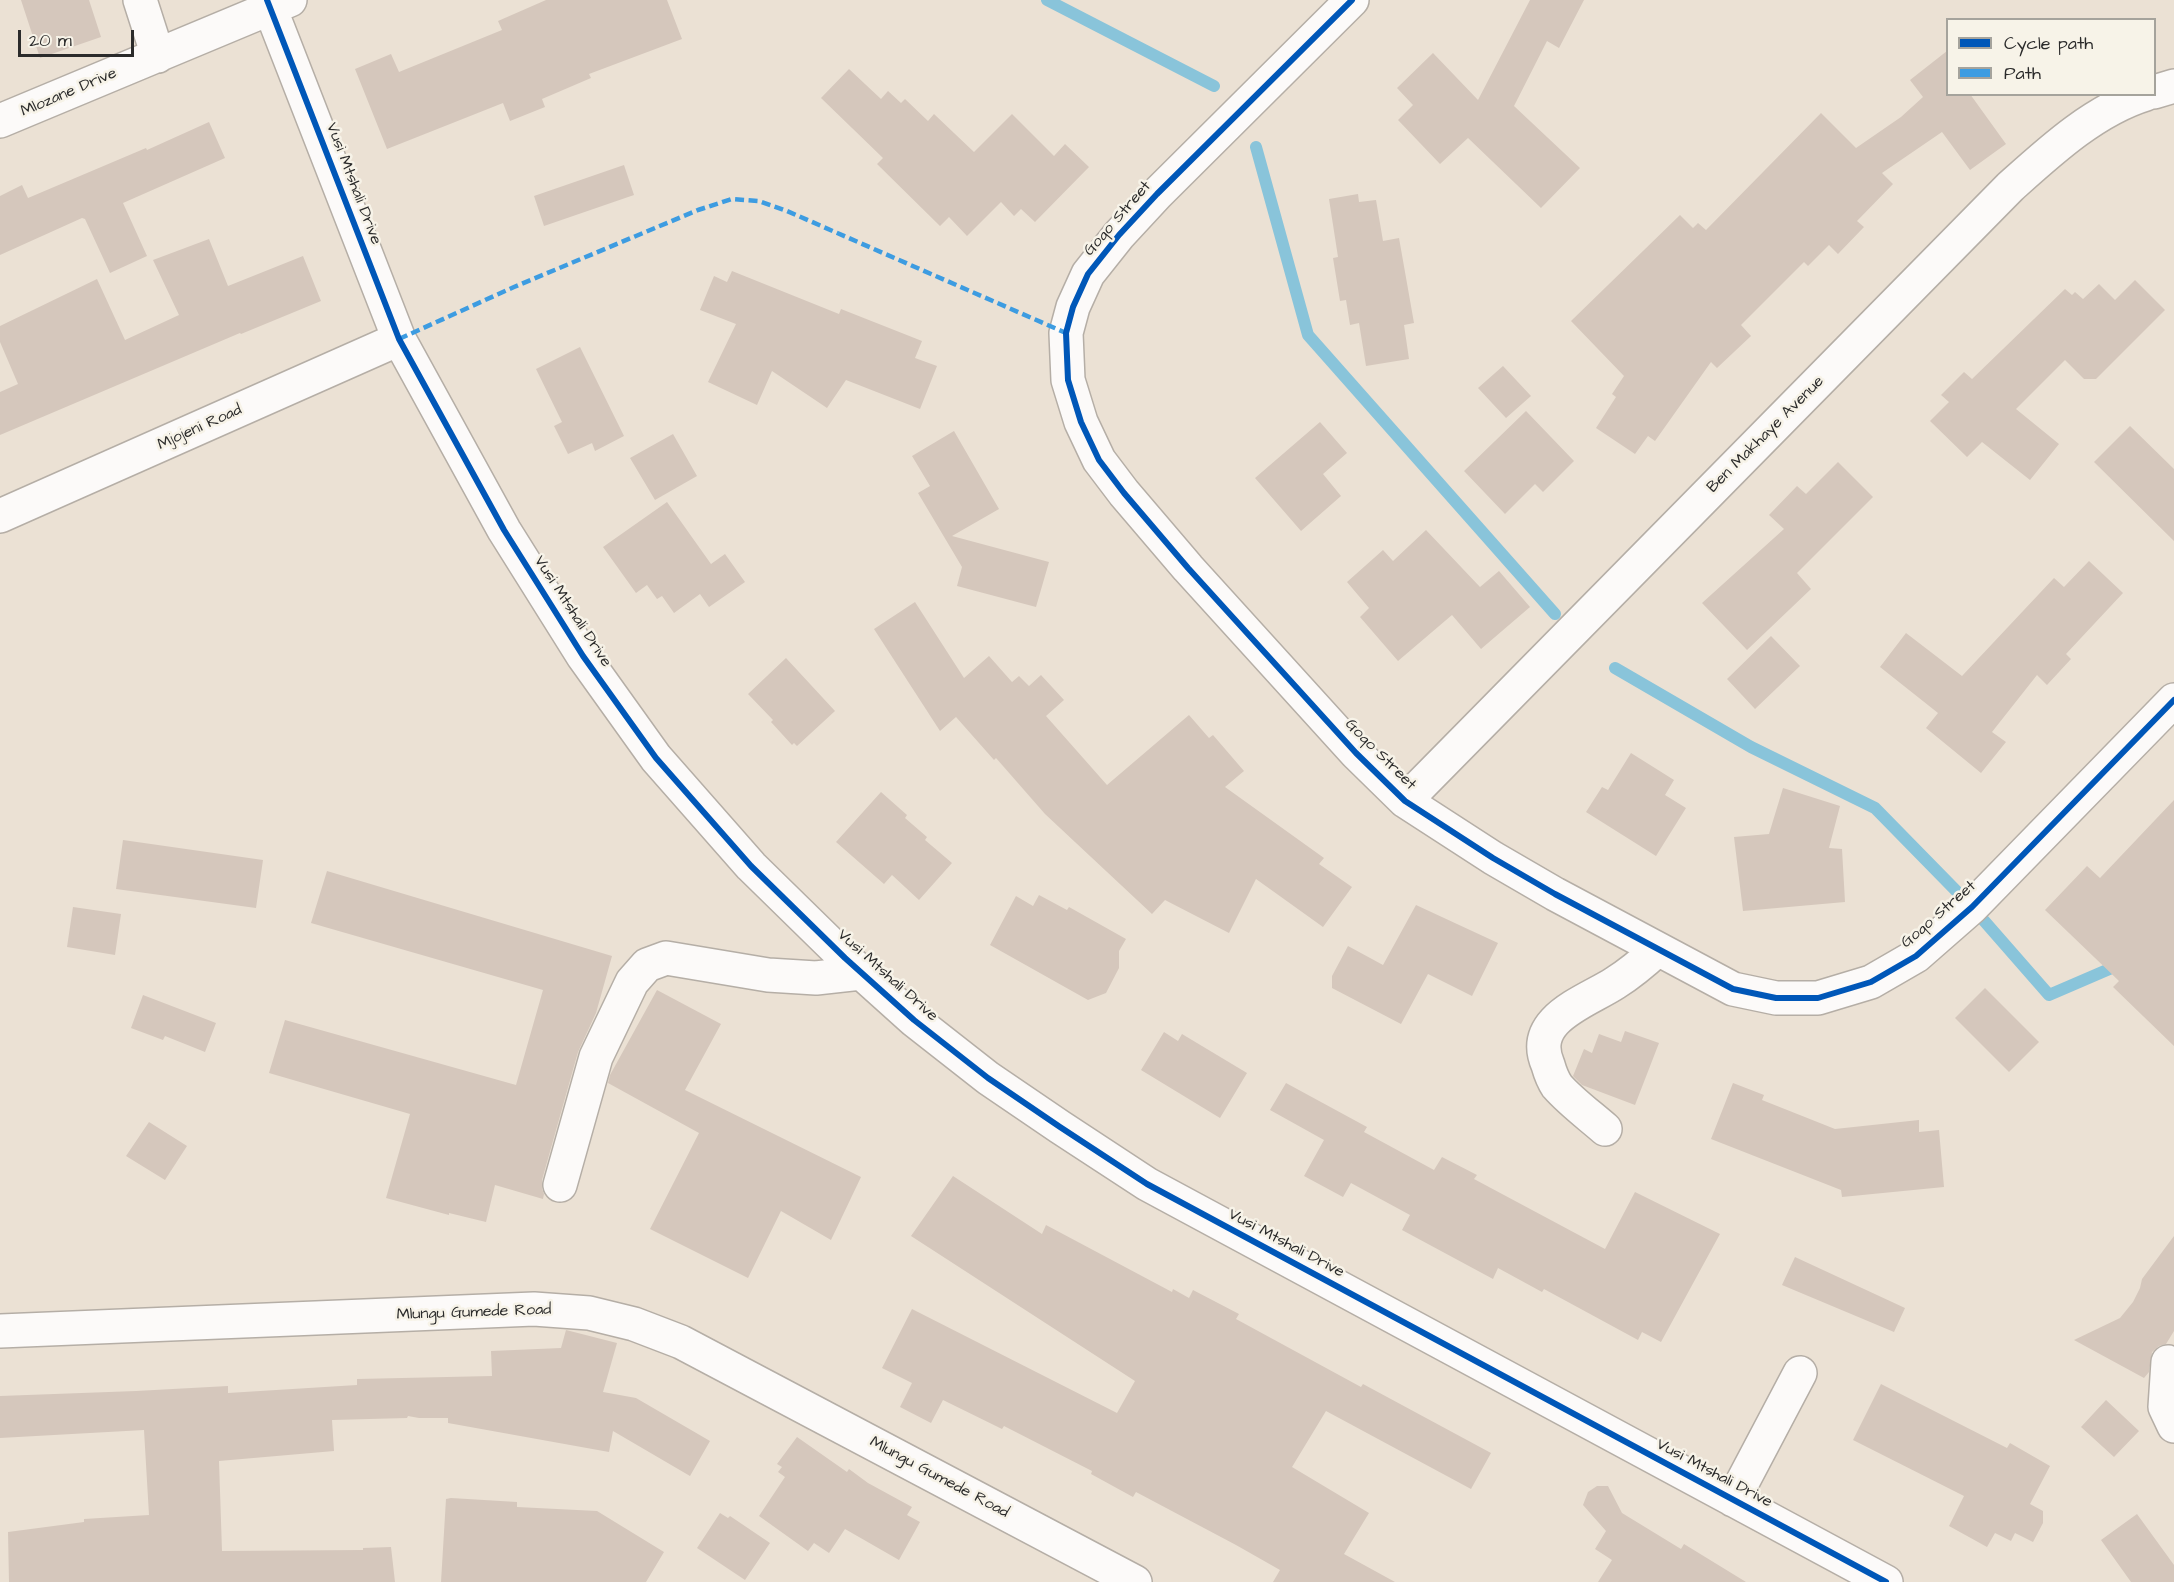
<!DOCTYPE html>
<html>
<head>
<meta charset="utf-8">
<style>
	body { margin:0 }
	#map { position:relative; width:2174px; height:1582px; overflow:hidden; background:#ebe1d4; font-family:"Architects Daughter",sans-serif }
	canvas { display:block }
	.legend { position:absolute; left:1946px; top:18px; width:210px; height:78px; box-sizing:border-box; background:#f7f3e8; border:2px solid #a5a39c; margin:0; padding:8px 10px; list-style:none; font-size:18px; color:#2b2b2b }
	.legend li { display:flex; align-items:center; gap:12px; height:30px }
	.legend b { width:30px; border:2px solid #a5a39c }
	.scale { position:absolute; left:18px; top:30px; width:116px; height:27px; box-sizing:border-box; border:3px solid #2b2b2b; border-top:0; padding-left:8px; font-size:18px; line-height:21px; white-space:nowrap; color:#2b2b2b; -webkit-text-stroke:4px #f7f3e8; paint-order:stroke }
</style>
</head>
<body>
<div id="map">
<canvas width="2174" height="1582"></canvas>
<ul class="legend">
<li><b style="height:8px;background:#0057b8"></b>Cycle path</li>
<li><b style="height:8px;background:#3d9ce1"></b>Path</li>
</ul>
<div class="scale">20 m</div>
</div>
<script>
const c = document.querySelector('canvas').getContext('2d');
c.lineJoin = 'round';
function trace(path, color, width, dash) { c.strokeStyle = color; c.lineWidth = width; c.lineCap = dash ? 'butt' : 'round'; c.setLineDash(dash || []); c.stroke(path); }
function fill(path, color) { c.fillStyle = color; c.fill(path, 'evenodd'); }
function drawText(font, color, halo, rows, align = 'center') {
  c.font = font + ' "Architects Daughter",sans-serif'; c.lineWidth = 5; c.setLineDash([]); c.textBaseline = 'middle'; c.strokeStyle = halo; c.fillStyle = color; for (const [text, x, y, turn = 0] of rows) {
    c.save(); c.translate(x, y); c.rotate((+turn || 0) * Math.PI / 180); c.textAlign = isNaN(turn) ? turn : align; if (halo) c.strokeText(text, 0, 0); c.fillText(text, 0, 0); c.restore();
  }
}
trace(new Path2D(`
	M 1047,0 L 1214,86
	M 1256,147 L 1308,335 L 1555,614
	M 1615,668 L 1751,747 L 1875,808 L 1972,907 L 2049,995 L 2121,964`), '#89c4da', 12);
fill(new Path2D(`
	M 21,0 L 89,0 L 101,37 L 40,58 Z
	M 546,0 L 667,0 L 682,39 L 589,74 L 591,78 L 542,99 L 545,107 L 510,121 L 503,103 L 387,149 L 355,69 L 391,54 L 399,72 L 502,30 L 498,21 Z
	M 1530,0 L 1584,0 L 1559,48 L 1547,41 L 1514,106 L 1580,168 L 1541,208 L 1468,138 L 1440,164 L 1398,120 L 1413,105 L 1397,88 L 1433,53 L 1478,100 Z
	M 1947,51 L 1947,94 L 1970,94 L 2006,144 L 1970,170 L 1942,132 L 1882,173 L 1893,184 L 1857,221 L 1864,227 L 1838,254 L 1829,245 L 1808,266 L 1804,262 L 1741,325 L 1751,336 L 1717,368 L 1711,362 L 1655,441 L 1648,436 L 1635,454 L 1596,428 L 1616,397 L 1612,394 L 1624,376 L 1571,321 L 1680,215 L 1693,228 L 1698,223 L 1706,230 L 1821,113 L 1856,148 L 1901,117 L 1923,97 L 1910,80 Z
	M 849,69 L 881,99 L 888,91 L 901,103 L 905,99 L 928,121 L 934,114 L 974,152 L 1012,114 L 1054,156 L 1065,144 L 1089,167 L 1035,222 L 1021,209 L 1014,216 L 1001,202 L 967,236 L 949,217 L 940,226 L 877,164 L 883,158 L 821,98 Z
	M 209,122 L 225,158 L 123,203 L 147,256 L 110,273 L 85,219 L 82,218 L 0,255 L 0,196 L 22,185 L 28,198 L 146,148 L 147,150 Z
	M 624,165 L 634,195 L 544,226 L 534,196 Z
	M 1358,194 L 1359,202 L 1376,200 L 1383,241 L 1399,238 L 1414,323 L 1404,325 L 1409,359 L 1366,366 L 1359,323 L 1350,325 L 1346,300 L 1340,301 L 1333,258 L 1338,257 L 1329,199 Z
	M 209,239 L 228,286 L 303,256 L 321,301 L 241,334 L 240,333 L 0,435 L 0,392 L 18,384 L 0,342 L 0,326 L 97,279 L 125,340 L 179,315 L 153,260 Z
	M 732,271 L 839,314 L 841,309 L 922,341 L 915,358 L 937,366 L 920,409 L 846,380 L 827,408 L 772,371 L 757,405 L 708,382 L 736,324 L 700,310 L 714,276 L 727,282 Z
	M 2135,280 L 2165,310 L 2096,379 L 2084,379 L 2065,360 L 2016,409 L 2059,444 L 2030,480 L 1982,442 L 1967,457 L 1930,421 L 1949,402 L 1941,395 L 1964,372 L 1972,379 L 2065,289 L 2072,295 L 2075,292 L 2083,299 L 2099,284 L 2115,300 Z
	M 580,347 L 624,436 L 595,451 L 592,443 L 568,454 L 554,426 L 562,422 L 536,369 Z
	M 1503,366 L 1531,396 L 1506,418 L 1478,388 Z
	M 1526,411 L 1574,461 L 1543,492 L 1535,484 L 1505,514 L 1464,471 Z
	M 1320,422 L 1347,453 L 1323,474 L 1341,496 L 1301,531 L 1255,478 Z
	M 2130,426 L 2174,469 L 2174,541 L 2094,462 Z
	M 954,431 L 999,509 L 952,536 L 1049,562 L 1036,607 L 957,586 L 962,567 L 918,493 L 930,486 L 912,456 Z
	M 673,434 L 697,476 L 655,500 L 630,458 Z
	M 1838,462 L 1873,497 L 1797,573 L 1811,589 L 1747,650 L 1702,603 L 1784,529 L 1769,515 L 1797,486 L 1806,494 Z
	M 667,502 L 711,564 L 725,554 L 745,582 L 709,607 L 700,594 L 674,613 L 662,596 L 657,599 L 647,585 L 636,593 L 603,547 Z
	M 1426,530 L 1480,587 L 1499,571 L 1530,607 L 1481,649 L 1452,615 L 1398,661 L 1360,617 L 1369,608 L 1347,582 L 1383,550 L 1393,561 Z
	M 2089,561 L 2123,593 L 2066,654 L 2071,659 L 2047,685 L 2037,675 L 1992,732 L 2006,742 L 1981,773 L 1926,728 L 1938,713 L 1880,667 L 1906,633 L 1962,676 L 2054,578 L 2064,587 Z
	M 915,602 L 964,678 L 989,656 L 1012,682 L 1019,676 L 1029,686 L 1041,675 L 1064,700 L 1046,716 L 1107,785 L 1189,715 L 1209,738 L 1213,735 L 1244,771 L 1225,787 L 1324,858 L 1319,864 L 1352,887 L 1323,927 L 1256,879 L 1229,933 L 1165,900 L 1152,914 L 1045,814 L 996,758 L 994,760 L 956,717 L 940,731 L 874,629 Z
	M 1771,636 L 1800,666 L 1755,709 L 1727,679 Z
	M 786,658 L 835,711 L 797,746 L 794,743 L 792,745 L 771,722 L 773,720 L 748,694 Z
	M 1631,753 L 1674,780 L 1665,795 L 1686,808 L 1656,856 L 1586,812 L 1602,787 L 1608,790 Z
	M 1783,788 L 1840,806 L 1829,848 L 1842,849 L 1845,902 L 1743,911 L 1734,837 L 1769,834 Z
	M 881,792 L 907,815 L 905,818 L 927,837 L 925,840 L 952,863 L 919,900 L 892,875 L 884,884 L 836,842 Z
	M 2174,800 L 2174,1046 L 2113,987 L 2119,981 L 2045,910 L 2087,866 L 2100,878 Z
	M 123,840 L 263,860 L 256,908 L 116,889 Z
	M 327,871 L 612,956 L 596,1013 L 578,1052 L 542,1180 L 542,1189 L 544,1194 L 543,1199 L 495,1185 L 486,1222 L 449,1213 L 449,1215 L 386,1198 L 410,1114 L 269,1073 L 285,1020 L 516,1085 L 543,990 L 311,923 Z
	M 1039,895 L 1067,910 L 1069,907 L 1126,939 L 1119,951 L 1119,968 L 1106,993 L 1088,1000 L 990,945 L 1016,896 L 1033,906 Z
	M 1416,905 L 1498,943 L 1472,996 L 1428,974 L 1401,1024 L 1332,988 L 1332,976 L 1348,946 L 1383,965 Z
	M 73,907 L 121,914 L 115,955 L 67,947 Z
	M 1985,988 L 2039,1042 L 2009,1072 L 1955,1018 Z
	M 657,990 L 721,1024 L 685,1090 L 861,1177 L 831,1240 L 781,1211 L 748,1278 L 650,1229 L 699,1133 L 608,1083 L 610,1075 Z
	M 143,995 L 216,1023 L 205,1052 L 165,1036 L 163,1040 L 131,1028 Z
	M 1625,1031 L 1659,1043 L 1635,1105 L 1582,1085 L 1573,1076 L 1584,1049 L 1592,1053 L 1599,1034 L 1621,1042 Z
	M 1164,1032 L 1178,1041 L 1182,1034 L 1247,1073 L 1220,1118 L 1141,1070 Z
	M 1286,1083 L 1367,1127 L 1364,1132 L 1434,1170 L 1442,1157 L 1477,1175 L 1474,1179 L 1605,1249 L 1635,1192 L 1720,1234 L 1661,1342 L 1642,1332 L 1638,1340 L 1544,1289 L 1542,1292 L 1498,1268 L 1493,1279 L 1402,1230 L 1410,1215 L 1351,1183 L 1343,1197 L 1304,1176 L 1324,1140 L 1270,1110 Z
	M 1733,1083 L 1764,1095 L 1762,1100 L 1835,1129 L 1919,1120 L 1919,1132 L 1939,1130 L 1944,1187 L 1842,1197 L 1841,1190 L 1711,1139 Z
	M 149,1122 L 187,1146 L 165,1180 L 126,1156 Z
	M 953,1176 L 1042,1234 L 1046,1225 L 1172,1292 L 1173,1289 L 1189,1298 L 1193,1290 L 1239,1314 L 1236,1319 L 1361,1387 L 1363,1384 L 1491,1453 L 1471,1489 L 1326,1411 L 1292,1467 L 1369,1513 L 1344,1554 L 1395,1582 L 1273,1582 L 1280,1570 L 1236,1545 L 1136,1492 L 1133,1497 L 1091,1474 L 1092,1471 L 1004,1426 L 1002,1429 L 943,1400 L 931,1423 L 900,1407 L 912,1383 L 882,1368 L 912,1309 L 1117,1413 L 1135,1381 L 911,1236 Z
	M 2174,1236 L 2174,1331 L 2166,1344 L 2159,1346 L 2152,1352 L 2149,1372 L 2144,1378 L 2074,1340 L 2120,1318 L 2133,1302 L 2140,1288 L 2142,1279 Z
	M 1795,1257 L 1905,1308 L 1894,1332 L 1782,1285 Z
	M 566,1330 L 617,1343 L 603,1392 L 636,1398 L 710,1441 L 690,1476 L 613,1431 L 609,1452 L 448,1423 L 448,1418 L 419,1418 L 408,1416 L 407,1418 L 332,1420 L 334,1451 L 219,1461 L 222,1551 L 363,1550 L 363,1548 L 391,1547 L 395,1582 L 9,1582 L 8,1532 L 84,1522 L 84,1519 L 149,1515 L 144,1430 L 0,1438 L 0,1396 L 136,1391 L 228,1386 L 228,1393 L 357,1385 L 357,1379 L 492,1376 L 491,1351 L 561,1348 Z
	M 1881,1384 L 2007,1448 L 2010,1443 L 2050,1466 L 2030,1504 L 2043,1511 L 2043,1523 L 2033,1542 L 2015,1533 L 2011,1541 L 1995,1533 L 1987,1547 L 1949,1526 L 1964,1496 L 1853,1440 Z
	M 2106,1400 L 2139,1431 L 2114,1457 L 2081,1427 Z
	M 797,1437 L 847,1472 L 849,1469 L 868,1483 L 912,1507 L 907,1515 L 920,1522 L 899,1560 L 845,1529 L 829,1553 L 814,1543 L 808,1551 L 759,1516 L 785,1477 L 778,1472 L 782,1467 L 777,1464 Z
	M 1597,1486 L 1608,1486 L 1622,1513 L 1681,1549 L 1684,1544 L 1746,1582 L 1598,1582 L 1612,1560 L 1595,1549 L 1606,1531 L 1583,1505 L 1588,1492 Z
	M 451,1498 L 517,1502 L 517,1507 L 597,1511 L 664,1552 L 646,1582 L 441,1582 L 446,1499 Z
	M 720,1513 L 728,1518 L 730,1516 L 770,1543 L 745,1580 L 697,1548 Z
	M 2137,1514 L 2174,1565 L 2174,1582 L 2131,1582 L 2101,1540 Z`), '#d5c7bc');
const minor = new Path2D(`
	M 140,0 L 158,56
	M 267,0 L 399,339 L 504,530 L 583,656 L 656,758 L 751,866 L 845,958 L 914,1020 L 988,1078 L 1060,1127 L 1147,1184 L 1886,1582
	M 1352,0 L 1157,194 L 1119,235 L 1088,274 L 1073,307 L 1066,333 L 1068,380 L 1081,422 L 1099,460 L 1124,493 L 1188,568 L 1356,753 L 1405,801 L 1493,858 L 1555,894 L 1733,989 L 1776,998 L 1818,998 L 1871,982 L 1916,956 L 1972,907 L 2174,700
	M 2154,92 L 2174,86
	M 0,121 L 290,0
	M 0,516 L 399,339
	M 1405,801 L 2010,187 C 2049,152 2094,110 2146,94
	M 1605,1129 C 1589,1115 1571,1102 1557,1086 C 1553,1080 1550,1072 1548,1065 C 1528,1019 1586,1002 1615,983 C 1631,973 1645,961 1658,949
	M 560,1185 L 596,1057 L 632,982 L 647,965 L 666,958 L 768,975 L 816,978 L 861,973
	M 0,1331 L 534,1309 L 589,1313 L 634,1324 L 681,1342 L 1135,1582
	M 2168,1362 L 2165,1407 L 2174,1426
	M 1733,1500 L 1800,1373`);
trace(minor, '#b5aea6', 36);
trace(minor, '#fcfaf9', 33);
trace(new Path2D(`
	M 399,339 L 514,287 L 698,210 L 732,199 L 759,201 L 787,211 L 1066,333`), '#3d9ce1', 4.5, [9, 4.5]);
trace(new Path2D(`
	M 267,0 L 399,339 L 504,530 L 583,656 L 656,758 L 751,866 L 845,958 L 914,1020 L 988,1078 L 1060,1127 L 1147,1184 L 1886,1582
	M 1352,0 L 1157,194 L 1119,235 L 1088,274 L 1073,307 L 1066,333 L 1068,380 L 1081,422 L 1099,460 L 1124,493 L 1188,568 L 1356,753 L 1405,801 L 1493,858 L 1555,894 L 1733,989 L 1776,998 L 1818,998 L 1871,982 L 1916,956 L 1972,907 L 2174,700`), '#0057b8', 6);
drawText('16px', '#2b2b2b', '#f7f3e8', [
	["Mlozane Drive",69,93,-23],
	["Vusi Mtshali Drive",353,184,69],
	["Goqo Street",1118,219,-49],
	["Mjojeni Road",200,428,-24],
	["Ben Makhaye Avenue",1766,435,-45],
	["Vusi Mtshali Drive",572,612,57],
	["Goqo Street",1380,755,45],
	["Goqo Street",1939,915,-41],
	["Vusi Mtshali Drive",887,976,42],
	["Vusi Mtshali Drive",1286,1244,28],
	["Mlungu Gumede Road",474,1313,-2],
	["Vusi Mtshali Drive",1714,1474,28],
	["Mlungu Gumede Road",939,1478,28]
]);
</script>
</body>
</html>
